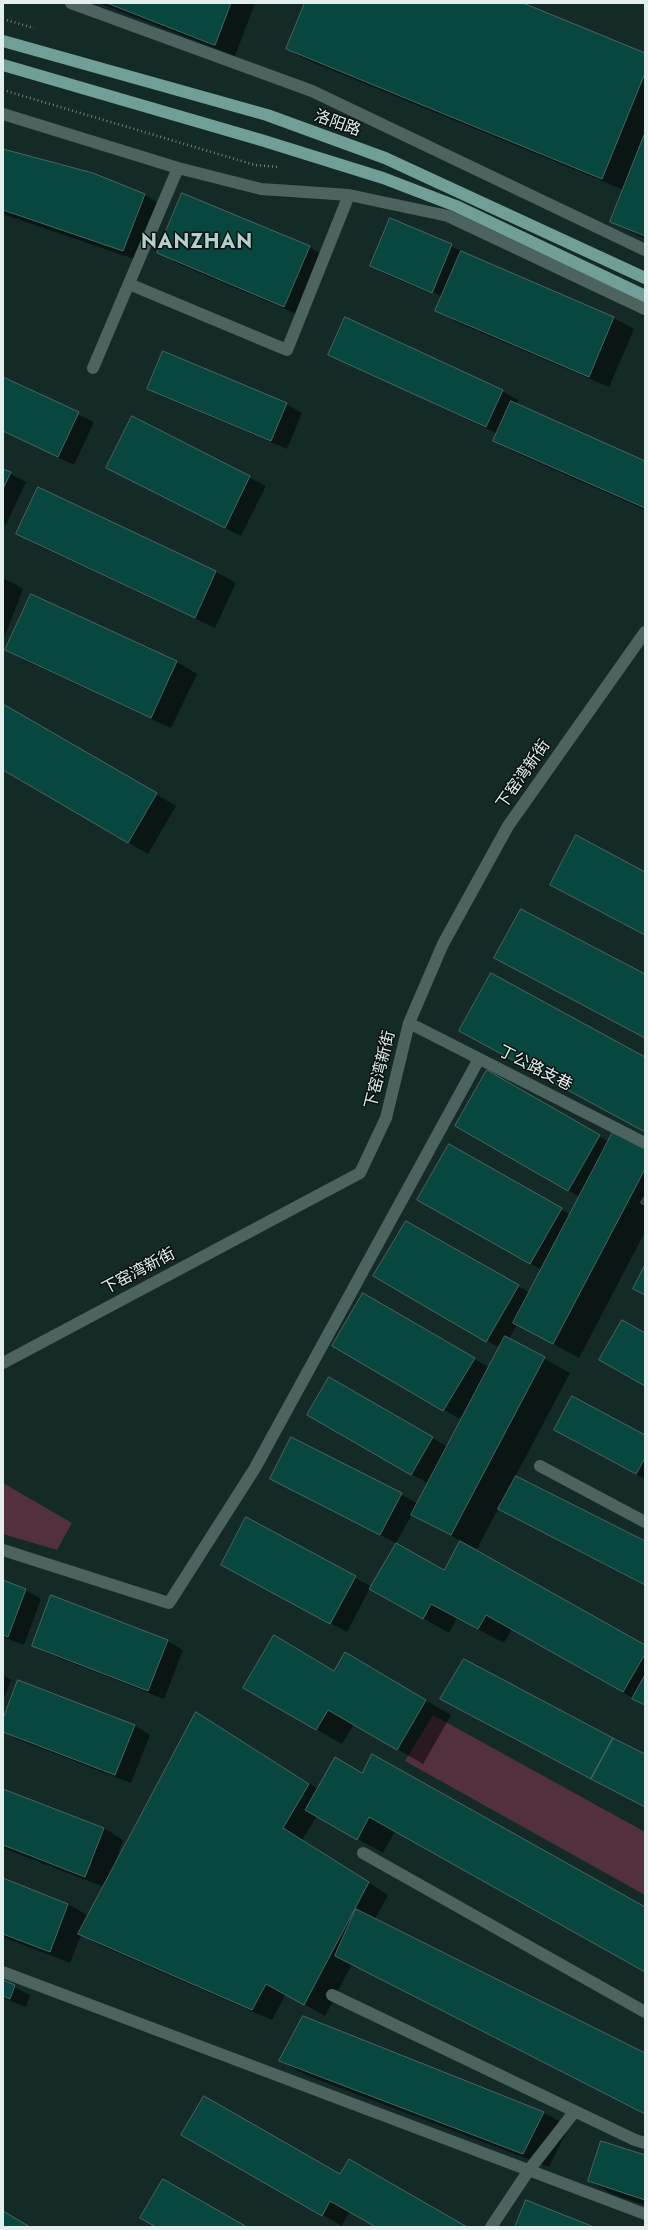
<!DOCTYPE html>
<html>
<head>
<meta charset="utf-8">
<style>
	body { margin:0 }
	#map { position:relative; width:648px; height:2230px; overflow:hidden; background:#142a27; font-family:Jost,sans-serif }
	canvas { display:block }
	.frame { position:absolute; inset:0; border:4px solid #e2efed; pointer-events:none }
</style>
</head>
<body>
<div id="map">
<canvas width="648" height="2230"></canvas>
<div class="frame"></div>
</div>
<script>
const c = document.querySelector('canvas').getContext('2d');
c.lineJoin = 'round';
function fill(path, color) { c.fillStyle = color; c.fill(path, 'evenodd'); }
function trace(path, color, width, dash) { c.strokeStyle = color; c.lineWidth = width; c.lineCap = dash ? 'butt' : 'round'; c.setLineDash(dash || []); c.stroke(path); }
function drawText(font, color, halo, rows, align = 'center') {
  c.font = font + ' Jost,"Noto Sans SC",sans-serif'; c.lineWidth = 3; c.setLineDash([]); c.textBaseline = 'middle'; c.strokeStyle = halo; c.fillStyle = color; for (const [text, x, y, turn = 0] of rows) {
    c.save(); c.translate(x, y); c.rotate((+turn || 0) * Math.PI / 180); c.textAlign = isNaN(turn) ? turn : align; if (halo) c.strokeText(text, 0, 0); c.fillText(text, 0, 0); c.restore();
  }
}
fill(new Path2D(`
	M 3,1483 L 72,1523 L 57,1550 L 3,1534 Z
	M 433,1715 L 645,1832 L 645,1895 L 405,1761 Z`), '#523040');
fill(new Path2D(`
	M 99,3 L 255,3 L 235,56 Z
	M 306,3 L 520,3 L 645,54 L 645,239 L 611,222 L 624,190 L 307,60 L 287,49 Z
	M 3,150 L 93,174 L 145,195 L 165,207 L 143,262 L 3,214 Z
	M 391,220 L 614,318 L 634,329 L 609,387 L 456,322 L 437,310 L 442,297 L 428,289 L 427,291 L 434,295 L 387,275 L 371,266 Z
	M 309,247 L 329,258 L 304,317 L 178,264 L 158,252 Z
	M 329,354 L 502,391 L 518,400 L 516,405 L 645,462 L 645,510 L 514,452 L 495,441 L 498,434 Z
	M 3,378 L 94,422 L 74,465 L 3,431 Z
	M 148,388 L 286,404 L 302,413 L 287,449 L 164,397 Z
	M 132,417 L 266,486 L 241,536 L 123,476 Z
	M 3,470 L 26,482 L 6,525 L 3,523 Z
	M 38,489 L 216,572 L 236,583 L 215,628 L 37,545 L 17,533 Z
	M 3,578 L 23,589 L 4,638 L 3,637 Z
	M 31,595 L 177,662 L 197,674 L 171,728 L 26,661 L 6,650 Z
	M 3,705 L 176,806 L 148,854 L 3,769 Z
	M 645,873 L 645,935 L 551,885 Z
	M 487,1072 L 609,1142 L 645,1150 L 645,1232 L 579,1358 L 517,1324 L 509,1339 L 570,1373 L 515,1477 L 645,1541 L 645,1586 L 498,1509 L 477,1549 L 468,1545 L 467,1546 L 645,1646 L 645,1705 L 512,1629 L 504,1643 L 457,1618 L 449,1633 L 370,1588 L 347,1632 L 238,1574 L 247,1518 L 372,1587 L 444,1572 L 461,1541 L 412,1514 L 396,1543 L 271,1479 L 401,1494 L 418,1504 L 429,1484 L 308,1415 L 329,1378 L 448,1447 L 474,1399 L 472,1398 L 460,1419 L 333,1346 L 363,1294 L 490,1368 L 500,1348 L 375,1276 L 406,1222 L 530,1293 L 542,1270 L 418,1199 L 449,1145 L 571,1215 L 580,1197 L 456,1126 Z
	M 555,1430 L 645,1436 L 645,1479 L 580,1445 Z
	M 3,1581 L 26,1590 L 41,1599 L 24,1645 L 3,1637 Z
	M 167,1641 L 183,1650 L 164,1699 L 49,1654 L 33,1645 Z
	M 345,1654 L 451,1715 L 423,1764 L 354,1724 L 342,1744 L 244,1688 L 335,1672 Z
	M 464,1661 L 645,1754 L 645,1807 Z
	M 3,1675 L 11,1680 L 3,1701 Z
	M 3,1722 L 134,1725 L 150,1735 L 131,1783 L 16,1739 L 3,1731 Z
	M 216,1725 L 318,1789 L 362,1774 L 645,1908 L 645,1972 L 395,1831 L 383,1853 L 317,1816 L 302,1840 L 388,1895 L 375,1919 L 645,2054 L 645,2114 L 352,1964 L 325,2016 L 286,1994 L 272,2020 L 99,1945 L 81,1935 L 70,1963 L 3,1937 L 3,1879 L 68,1904 L 89,1916 L 104,1887 L 3,1848 L 3,1790 L 104,1828 L 123,1840 L 112,1872 Z
	M 3,1981 L 30,1995 L 26,2007 L 3,1998 Z
	M 280,2061 L 543,2112 L 569,2127 L 549,2167 L 306,2075 Z
	M 183,2135 L 340,2175 L 465,2227 L 378,2227 L 350,2211 L 342,2226 Z
	M 645,2157 L 645,2205 L 614,2195 L 589,2181 Z`), '#0007');
const building = new Path2D(`
	M 107,3 L 231,3 L 215,45 Z
	M 305,3 L 523,3 L 645,53 L 645,73 L 602,179 L 286,49 Z
	M 645,133 L 645,236 L 610,222 Z
	M 3,149 L 93,173 L 145,194 L 123,251 L 3,210 Z
	M 182,193 L 310,246 L 284,307 L 157,253 Z
	M 390,218 L 452,244 L 432,293 L 370,266 Z
	M 461,251 L 614,317 L 589,377 L 435,311 Z
	M 345,317 L 503,390 L 486,427 L 328,355 Z
	M 163,351 L 287,403 L 271,441 L 147,389 Z
	M 3,377 L 79,412 L 58,457 L 3,431 Z
	M 511,401 L 645,461 L 645,508 L 493,441 Z
	M 132,416 L 250,476 L 225,528 L 106,468 Z
	M 3,469 L 11,472 L 3,489 Z
	M 38,487 L 216,571 L 195,618 L 16,534 Z
	M 31,594 L 177,661 L 151,718 L 5,650 Z
	M 3,704 L 157,793 L 128,843 L 3,770 Z
	M 576,835 L 645,872 L 645,935 L 550,885 Z
	M 521,909 L 645,974 L 645,1038 L 494,958 Z
	M 491,973 L 645,1057 L 645,1132 L 459,1031 Z
	M 487,1070 L 600,1135 L 568,1191 L 455,1126 Z
	M 613,1132 L 645,1149 L 645,1169 L 553,1344 L 513,1323 Z
	M 449,1144 L 562,1208 L 530,1264 L 417,1200 Z
	M 645,1196 L 645,1205 L 641,1203 Z
	M 406,1221 L 519,1285 L 486,1342 L 373,1276 Z
	M 645,1265 L 645,1295 L 633,1289 Z
	M 363,1293 L 475,1358 L 443,1411 L 332,1346 Z
	M 622,1320 L 645,1333 L 645,1386 L 599,1360 Z
	M 505,1336 L 545,1357 L 451,1535 L 411,1515 Z
	M 329,1377 L 433,1437 L 411,1475 L 307,1415 Z
	M 572,1396 L 645,1435 L 645,1458 L 636,1474 L 554,1430 Z
	M 291,1437 L 402,1493 L 380,1535 L 270,1479 Z
	M 516,1476 L 645,1541 L 645,1585 L 498,1509 Z
	M 246,1517 L 356,1576 L 330,1624 L 221,1565 Z
	M 460,1541 L 645,1645 L 645,1654 L 623,1692 L 486,1615 L 478,1629 L 431,1604 L 423,1619 L 369,1589 L 396,1543 L 444,1570 Z
	M 3,1580 L 26,1589 L 8,1637 L 3,1635 Z
	M 51,1595 L 168,1640 L 148,1691 L 32,1646 Z
	M 274,1635 L 334,1671 L 345,1652 L 426,1700 L 397,1750 L 328,1710 L 316,1730 L 243,1688 Z
	M 464,1659 L 613,1738 L 591,1779 L 440,1699 Z
	M 645,1675 L 645,1705 L 632,1699 Z
	M 18,1680 L 135,1725 L 115,1775 L 3,1732 L 3,1719 Z
	M 196,1712 L 309,1784 L 283,1828 L 369,1882 L 304,2005 L 266,1984 L 252,2010 L 78,1934 Z
	M 613,1738 L 645,1754 L 645,1807 L 591,1779 Z
	M 372,1754 L 645,1907 L 645,1972 L 369,1817 L 357,1840 L 305,1810 L 335,1757 L 362,1773 Z
	M 3,1789 L 104,1828 L 85,1877 L 3,1845 Z
	M 3,1878 L 68,1904 L 50,1952 L 3,1934 Z
	M 356,1909 L 645,2053 L 645,2114 L 335,1956 Z
	M 3,1980 L 15,1985 L 10,1999 L 3,1996 Z
	M 303,2016 L 544,2112 L 523,2154 L 279,2061 Z
	M 204,2096 L 340,2174 L 349,2159 L 467,2227 L 376,2227 L 330,2201 L 322,2216 L 181,2135 Z
	M 601,2141 L 645,2155 L 645,2200 L 588,2181 Z
	M 163,2179 L 247,2227 L 156,2227 L 140,2218 Z
	M 526,2200 L 594,2227 L 515,2227 Z
	M 3,2211 L 30,2227 L 3,2227 Z`);
fill(building, '#08473f');
trace(building, '#4d6560', 1);
trace(new Path2D(`
	M 3,19 L 34,28
	M 3,90 L 255,165 L 279,167`), '#728481', 2.5, [1, 3]);
trace(new Path2D(`
	M 71,3 L 312,91 L 645,250
	M 3,114 L 178,168 L 261,189 L 349,195 L 448,216 L 645,309
	M 129,284 L 287,350 L 349,195
	M 93,368 L 178,168
	M 409,1023 L 645,1143
	M 3,1363 L 360,1173 L 386,1118 L 409,1023 L 443,944 L 508,826 L 645,632
	M 540,1466 L 645,1522
	M 3,1550 L 169,1603 L 255,1468 L 479,1059
	M 363,1853 L 645,2012
	M 3,1972 L 645,2214
	M 332,1995 L 635,2140 L 645,2143
	M 491,2227 L 529,2170 L 575,2111`), '#4d635f', 12);
trace(new Path2D(`
	M 3,41 L 267,115 L 385,158 L 645,278
	M 3,65 L 261,140 L 383,178 L 456,206 L 645,296`), '#719f97', 12);
drawText('16px', '#e2efed', '#08110f', [
	["洛阳路",337,124,20],
	["下窑湾新街",524,775,-55],
	["丁公路支巷",535,1069,27],
	["下窑湾新街",381,1070,-76],
	["下窑湾新街",139,1272,-28]
]);
c.letterSpacing = '1px';
drawText('bold 20px', '#b5cfca', '#08110f', [
	["NANZHAN",197,243]
]);
c.letterSpacing = '0px';
</script>
</body>
</html>
